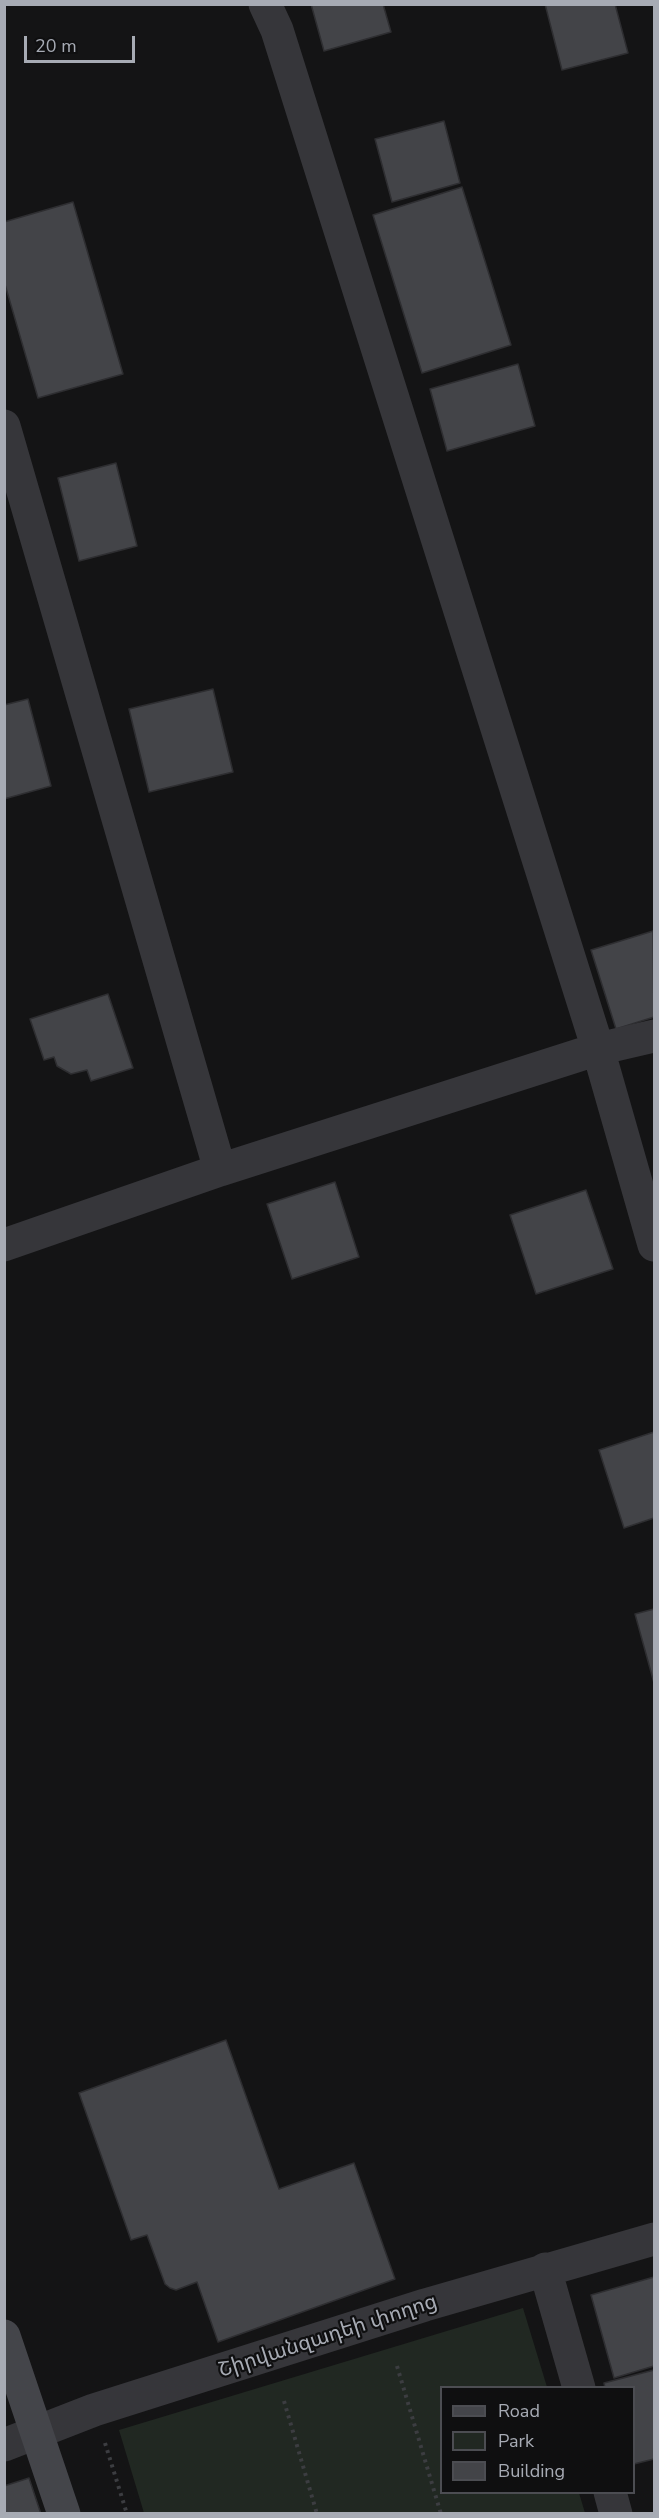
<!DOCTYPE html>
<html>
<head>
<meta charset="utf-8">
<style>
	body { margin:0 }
	#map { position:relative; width:659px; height:2518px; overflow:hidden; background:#141415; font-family:"Nunito Sans",sans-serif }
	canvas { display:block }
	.frame { position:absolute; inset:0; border:6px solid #a7abb4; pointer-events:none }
	.legend { position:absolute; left:440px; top:2386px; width:195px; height:108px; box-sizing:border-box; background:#0f0f10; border:2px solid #4c4d52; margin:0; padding:8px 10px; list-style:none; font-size:18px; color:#a7abb4 }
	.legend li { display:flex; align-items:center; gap:12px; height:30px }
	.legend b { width:30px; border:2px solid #4c4d52 }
	.scale { position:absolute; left:24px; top:36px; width:111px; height:27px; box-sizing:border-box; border:3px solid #a7abb4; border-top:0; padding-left:8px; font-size:18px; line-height:21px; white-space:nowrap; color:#a7abb4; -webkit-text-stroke:4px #0f0f10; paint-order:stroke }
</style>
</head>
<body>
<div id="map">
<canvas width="659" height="2518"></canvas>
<div class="frame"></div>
<ul class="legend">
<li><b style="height:8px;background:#44454a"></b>Road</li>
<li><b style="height:16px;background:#212822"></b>Park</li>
<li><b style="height:16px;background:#434448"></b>Building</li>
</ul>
<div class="scale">20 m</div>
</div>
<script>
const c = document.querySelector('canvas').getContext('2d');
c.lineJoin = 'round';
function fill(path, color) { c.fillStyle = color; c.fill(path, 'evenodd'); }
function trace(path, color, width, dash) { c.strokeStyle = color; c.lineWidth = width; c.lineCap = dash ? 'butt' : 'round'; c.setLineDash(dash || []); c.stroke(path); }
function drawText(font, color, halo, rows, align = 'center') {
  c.font = font + ' "Nunito Sans","Noto Sans Armenian",sans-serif'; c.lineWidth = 4.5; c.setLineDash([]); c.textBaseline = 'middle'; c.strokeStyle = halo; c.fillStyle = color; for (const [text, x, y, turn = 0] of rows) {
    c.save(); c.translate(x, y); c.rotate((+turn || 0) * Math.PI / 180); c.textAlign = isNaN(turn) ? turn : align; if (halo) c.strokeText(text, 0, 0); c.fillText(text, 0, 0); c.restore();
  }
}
fill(new Path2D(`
	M 523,2308 L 547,2387 L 442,2388 L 442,2492 L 579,2493 L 585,2513 L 144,2513 L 119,2430 Z`), '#212822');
const building = new Path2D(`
	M 311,4 L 383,4 L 391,32 L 324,51 Z
	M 545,4 L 615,4 L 628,53 L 562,70 Z
	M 444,121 L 460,183 L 392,202 L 375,139 Z
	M 462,187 L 511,345 L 422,373 L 373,215 Z
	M 73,202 L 123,374 L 38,398 L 4,281 L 4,222 Z
	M 518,364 L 535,426 L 447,451 L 430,389 Z
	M 116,463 L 137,546 L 79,561 L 58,478 Z
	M 213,689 L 233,772 L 149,792 L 129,709 Z
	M 28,699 L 51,786 L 4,799 L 4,705 Z
	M 653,931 L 654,1017 L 616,1029 L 591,950 Z
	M 108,994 L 133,1068 L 91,1081 L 87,1070 L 71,1074 L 57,1066 L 54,1057 L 44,1060 L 30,1019 Z
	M 335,1182 L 359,1257 L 292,1279 L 267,1204 Z
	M 586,1190 L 613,1269 L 536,1294 L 510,1215 Z
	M 654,1432 L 654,1518 L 624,1528 L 599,1450 Z
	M 654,1609 L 654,1683 L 635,1614 Z
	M 226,2040 L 279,2189 L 354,2163 L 395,2279 L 218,2342 L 197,2282 L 176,2290 L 170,2288 L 165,2284 L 147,2235 L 131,2240 L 79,2093 Z
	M 654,2277 L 654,2366 L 614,2378 L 591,2295 Z
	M 654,2370 L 654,2459 L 634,2464 L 634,2388 L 605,2388 L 604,2383 Z
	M 29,2478 L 41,2514 L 4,2514 L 4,2486 Z`);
fill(building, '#434448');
trace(building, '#2e2e31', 1.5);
trace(new Path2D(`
	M 397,2366 L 441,2514
	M 284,2401 L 317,2514
	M 105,2443 L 127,2514`), '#3c3d41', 4, [3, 4.5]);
trace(new Path2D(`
	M 265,4 L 277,30 L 598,1049 L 654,1245
	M 4,426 L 220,1170
	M 4,1245 L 220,1170 L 598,1049 L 654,1036
	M 545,2269 L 579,2388
	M 4,2445 L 94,2410 L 425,2305 L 654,2239
	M 610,2492 L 616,2514`), '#36363a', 33);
trace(new Path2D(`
	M 4,2336 L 64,2514`), '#44454a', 33);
drawText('21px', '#a7abb4', '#0f0f10', [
	["Շիրվանզադեի փողոց",328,2337,-18]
]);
</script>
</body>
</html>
